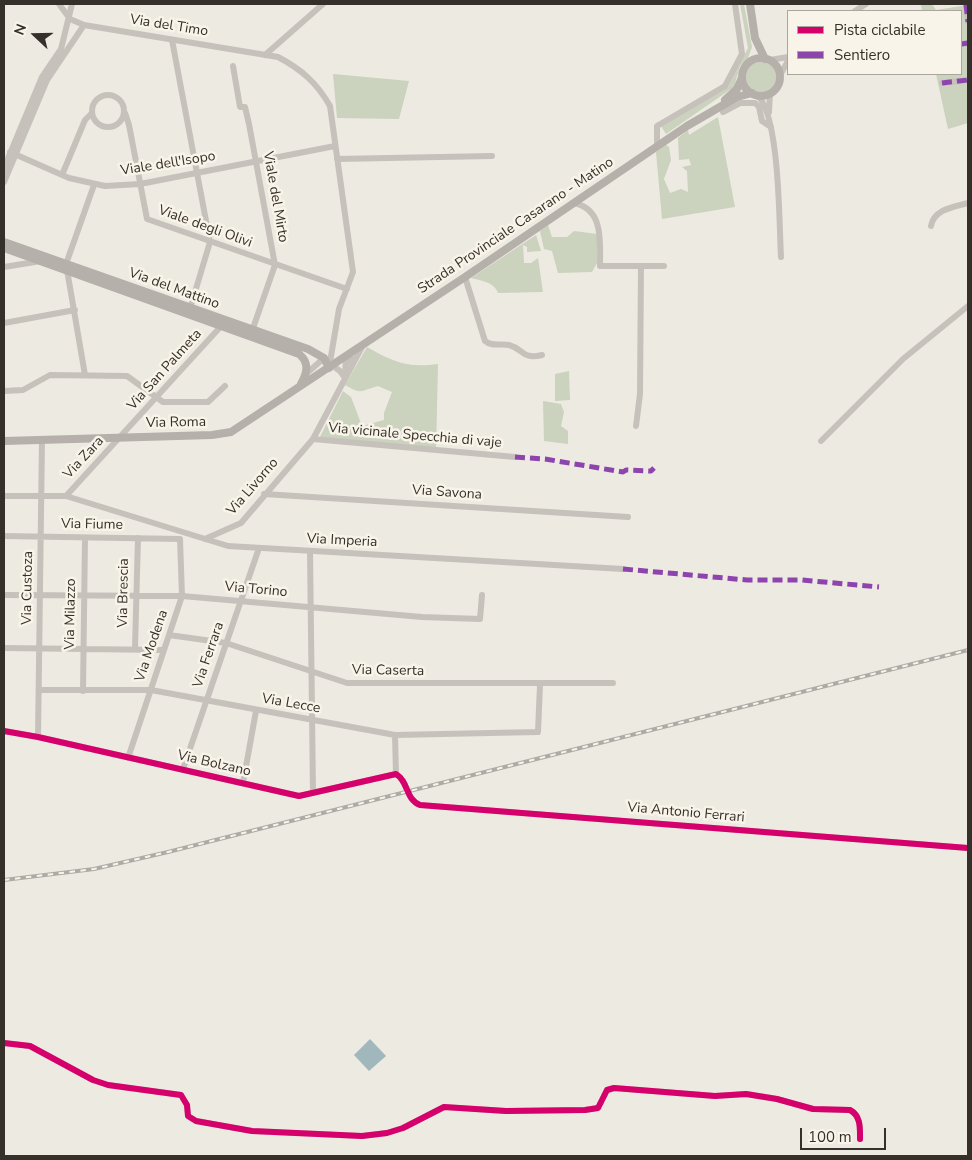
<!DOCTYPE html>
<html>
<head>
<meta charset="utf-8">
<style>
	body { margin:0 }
	#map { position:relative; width:972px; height:1160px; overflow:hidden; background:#edeae2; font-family:"Nunito Sans",sans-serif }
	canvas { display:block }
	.frame { position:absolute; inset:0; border:5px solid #36302a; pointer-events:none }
	.legend { position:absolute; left:787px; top:10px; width:175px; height:65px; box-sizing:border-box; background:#f9f4ea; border:1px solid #aba69d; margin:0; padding:6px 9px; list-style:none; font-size:15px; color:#36302a }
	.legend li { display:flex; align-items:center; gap:10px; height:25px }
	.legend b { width:25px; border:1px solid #aba69d }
	.north { position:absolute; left:10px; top:10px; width:50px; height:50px; -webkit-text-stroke:4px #f9f4ea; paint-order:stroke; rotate:291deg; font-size:14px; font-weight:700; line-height:20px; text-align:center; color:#36302a }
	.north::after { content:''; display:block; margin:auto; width:18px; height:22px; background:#36302a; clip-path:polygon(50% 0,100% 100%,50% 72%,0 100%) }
	.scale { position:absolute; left:800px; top:1128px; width:86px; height:22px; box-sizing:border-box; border:2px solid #36302a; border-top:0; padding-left:6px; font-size:15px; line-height:18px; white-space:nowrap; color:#36302a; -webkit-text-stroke:4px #f9f4ea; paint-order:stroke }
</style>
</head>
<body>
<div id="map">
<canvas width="972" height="1160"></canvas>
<div class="frame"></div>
<ul class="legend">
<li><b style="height:6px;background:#d6006c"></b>Pista ciclabile</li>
<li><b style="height:6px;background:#8e44ad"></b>Sentiero</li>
</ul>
<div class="north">N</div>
<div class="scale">100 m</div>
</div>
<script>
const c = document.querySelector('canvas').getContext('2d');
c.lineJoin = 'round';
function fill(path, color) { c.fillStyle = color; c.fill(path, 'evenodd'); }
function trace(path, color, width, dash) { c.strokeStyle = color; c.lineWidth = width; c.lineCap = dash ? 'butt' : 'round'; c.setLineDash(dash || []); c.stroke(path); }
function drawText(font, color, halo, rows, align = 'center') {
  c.font = font + ' "Nunito Sans",sans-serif'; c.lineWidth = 5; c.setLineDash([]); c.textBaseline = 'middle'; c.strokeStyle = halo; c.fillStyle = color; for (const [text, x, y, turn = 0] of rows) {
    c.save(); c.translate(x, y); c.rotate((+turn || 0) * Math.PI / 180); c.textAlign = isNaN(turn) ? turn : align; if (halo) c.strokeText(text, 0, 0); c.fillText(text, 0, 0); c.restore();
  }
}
fill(new Path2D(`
	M 740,4 L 744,4 L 752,47 L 748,58 L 740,66 L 734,87 L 666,134 L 661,126 L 728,87 L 748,48 Z
	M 921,4 L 932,4 L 936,10 L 968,5 L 968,123 L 948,129 L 936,74 L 961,74 L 961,11 L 922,11 Z
	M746 77a15 15 0 1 1 30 0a15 15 0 1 1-30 0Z
	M 333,74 L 409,81 L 399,119 L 337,118 Z
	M 718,117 L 735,207 L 662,219 L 656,152 L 666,145 L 669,147 L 671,160 L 664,179 L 670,193 L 681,189 L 688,192 L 687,171 L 682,167 L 691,165 L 689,159 L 679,160 L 678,138 L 688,130 L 689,135 Z
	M 548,225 L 552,237 L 567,237 L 574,231 L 597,234 L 597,263 L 592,272 L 558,273 L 552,251 L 544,249 L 540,231 Z
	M 536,235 L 541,251 L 527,252 L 527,247 L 523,245 L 524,263 L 531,263 L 538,258 L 543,292 L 498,293 C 494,282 482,281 471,278 Z
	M 367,347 C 394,362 405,368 438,364 L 436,450 L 320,437 L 343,391 L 351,397 L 362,426 L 384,420 L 384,413 L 392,392 L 378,386 C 360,391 362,395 345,385 Z
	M 569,371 L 570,400 L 555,401 L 555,374 Z
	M 543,401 L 561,404 L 564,412 L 561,426 L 568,431 L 568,444 L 544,441 Z`), '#cbd2bd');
fill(new Path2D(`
	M 370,1039 L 386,1056 L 369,1071 L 354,1055 Z`), '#a0b8bc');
trace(new Path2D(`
	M 59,4 L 70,19
	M 966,4 L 968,22
	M 855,11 L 866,4
	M 70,19 L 84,25 L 278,57 C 301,69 317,83 330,106 L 353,272 L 339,309 L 329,368
	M 172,40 L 210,242 L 189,312
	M 961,44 L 968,43
	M 265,55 L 323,4
	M 770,60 L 788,57
	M 233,66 L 240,107 L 245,107 L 249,124 L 275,265 L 251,334
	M 780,75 L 788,61
	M 942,83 L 968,80
	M92 111a16 16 0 1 1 32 0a16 16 0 1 1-32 0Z
	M 757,95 C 780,115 779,224 781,257
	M 723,112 L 740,103 L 755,103 L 759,107 L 762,121 L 771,127
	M 769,112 L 770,93
	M 125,113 L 129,125 L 147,219 L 347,289
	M 657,145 L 657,126 L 725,86 L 742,54 L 735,4
	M 10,152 L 69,178 L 105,186 L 140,184 L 335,146
	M 337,159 L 492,156
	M 4,168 L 42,77 L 61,49 L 72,4
	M 62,175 L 85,120 L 92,113
	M 4,182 L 47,80 L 84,25
	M 574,203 C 604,209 600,242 600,266 L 664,266
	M 931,226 C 934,209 954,207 968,203
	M 4,267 L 41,261
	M 465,277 L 485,341 C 492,347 500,343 509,345 C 524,349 522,360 542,355
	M 4,323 L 75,310
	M 333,366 L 340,371 L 345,378
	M 306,374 L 324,358
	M 85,375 L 66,264 L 94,185
	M 345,378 L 346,356 L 351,358 L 352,366
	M 4,391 L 23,390 L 50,375 L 127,376 L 163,402 L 208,402 L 225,386
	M 636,426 L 640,394 L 641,266
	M 313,439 L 515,457
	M 821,441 L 903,359 L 968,306
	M 264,494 L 628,517
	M 4,496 L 66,496 L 223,324
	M 66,496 L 228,546 L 623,569
	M 4,536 L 180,539 L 182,596 L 128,758
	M 205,539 L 241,523 L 313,439 L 363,345
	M 310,551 L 313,793
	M 4,595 L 182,596 L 422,617 L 480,619 L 482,595
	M 169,635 L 226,643 L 347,683 L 613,683
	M 4,648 L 164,650
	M 135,648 L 138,538
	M 39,690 L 151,690 L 395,735 L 538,732 L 540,685
	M 83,691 L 85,538
	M 4,731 L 38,737 L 299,796 L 396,774 C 409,782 405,799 420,805 L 968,848
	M 395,735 L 396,774
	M 38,737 L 42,439
	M 183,769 L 259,548
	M 243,783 L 256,711
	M 4,1043 L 30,1046 L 93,1080 L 108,1085 L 181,1095 L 187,1105 L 188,1116 L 196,1121 L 252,1131 L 362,1136 L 387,1133 L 403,1128 L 444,1107 L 506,1111 L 585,1110 L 598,1108 L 607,1090 L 614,1088 L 715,1096 L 746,1094 L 777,1099 L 813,1109 L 850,1110 C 861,1116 860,1128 860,1139`), '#c6c2bb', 6);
trace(new Path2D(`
	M 750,4 L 755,38 L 765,59
	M742 77a19 19 0 1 1 38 0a19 19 0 1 1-38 0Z
	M 725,100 L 737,89 L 742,78
	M 4,242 L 308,349 L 324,358 L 329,368
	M 4,248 L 299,354 C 310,363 307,373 301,384
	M 4,441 L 212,435 L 231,432 L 465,277 L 687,126 L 737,97 L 752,93`), '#b5b0aa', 8);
const rail = new Path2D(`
	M 4,880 L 94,869 L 168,852 L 968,650`);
trace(rail, '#aeaaa5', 4);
trace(rail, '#f9f4ea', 2, [5.5]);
trace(new Path2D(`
	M 966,4 L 968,22
	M 961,44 L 968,43
	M 942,83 L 968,80
	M 515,457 L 545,459 L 623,472 L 626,470 L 651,471 L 654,468
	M 623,569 L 747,580 L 802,580 L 879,587`), '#8e44ad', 5, [10, 5]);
trace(new Path2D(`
	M 4,731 L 38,737 L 299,796 L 396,774 C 409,782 405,799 420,805 L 968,848
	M 4,1043 L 30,1046 L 93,1080 L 108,1085 L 181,1095 L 187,1105 L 188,1116 L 196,1121 L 252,1131 L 362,1136 L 387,1133 L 403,1128 L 444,1107 L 506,1111 L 585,1110 L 598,1108 L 607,1090 L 614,1088 L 715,1096 L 746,1094 L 777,1099 L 813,1109 L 850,1110 C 861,1116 860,1128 860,1139`), '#d6006c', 6);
drawText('14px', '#36302a', '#f9f4ea', [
	["Via del Timo",169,26,9],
	["Viale dell'Isopo",168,164,-9],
	["Viale del Mirto",275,197,80],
	["Strada Provinciale Casarano - Matino",516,226,-34],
	["Viale degli Olivi",205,227,20],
	["Via del Mattino",174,289,20],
	["Via San Palmeta",165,370,-48],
	["Via Roma",176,423,-1],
	["Via vicinale Specchia di vaje",415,436,5],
	["Via Zara",84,458,-47],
	["Via Livorno",253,487,-49],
	["Via Savona",447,493,4],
	["Via Fiume",92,525,1],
	["Via Imperia",342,541,3],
	["Via Custoza",28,588,-89],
	["Via Torino",256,590,5],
	["Via Brescia",124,593,-89],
	["Via Milazzo",71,614,-89],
	["Via Modena",152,646,-71],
	["Via Ferrara",209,655,-71],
	["Via Caserta",388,671,1],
	["Via Lecce",291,704,10],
	["Via Bolzano",214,764,13],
	["Via Antonio Ferrari",686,813,5]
]);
</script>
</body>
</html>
